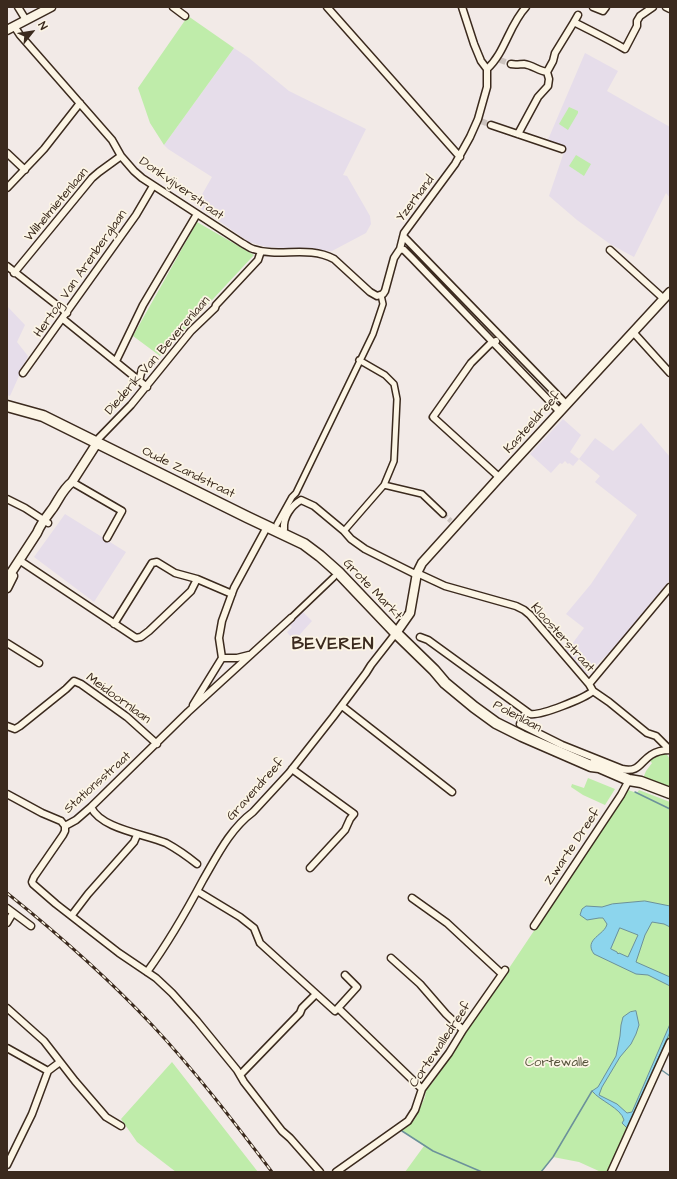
<!DOCTYPE html>
<html>
<head>
<meta charset="utf-8">
<style>
	body { margin:0 }
	#map { position:relative; width:677px; height:1179px; overflow:hidden; background:#f2eae7; font-family:"Architects Daughter",sans-serif }
	canvas { display:block }
	.frame { position:absolute; inset:0; border:8px solid #3b2a1e; pointer-events:none }
	.north { position:absolute; left:12px; top:12px; width:40px; height:40px; -webkit-text-stroke:3px #fcf5e5; paint-order:stroke; rotate:60deg; font-size:11px; font-weight:700; line-height:16px; text-align:center; color:#3b2a1e }
	.north::after { content:''; display:block; margin:auto; width:14px; height:18px; background:#3b2a1e; clip-path:polygon(50% 0,100% 100%,50% 72%,0 100%) }
</style>
</head>
<body>
<div id="map">
<canvas width="677" height="1179"></canvas>
<div class="frame"></div>
<div class="north">N</div>
</div>
<script>
const c = document.querySelector('canvas').getContext('2d');
c.lineJoin = 'round';
function paint(path, color) {
  c.fillStyle = color;
  c.fill(path, 'evenodd');
}
function strokePath(path, color, width, dash) {
  c.strokeStyle = color;
  c.lineWidth = width;
  c.lineCap = dash ? 'butt' : 'round';
  c.setLineDash(dash || []);
  c.stroke(path);
}
function drawText(font, color, halo, rows, align = 'center') {
  c.font = font + ' "Architects Daughter",sans-serif';
  c.lineWidth = 3.5;
  c.setLineDash([]);
  c.textBaseline = 'middle';
  c.strokeStyle = halo;
  c.fillStyle = color;
  for (const [text, x, y, turn = 0] of rows) {
    c.save();
    c.translate(x, y);
    c.rotate((+turn || 0) * Math.PI / 180);
    c.textAlign = isNaN(turn) ? turn : align;
    if (halo) c.strokeText(text, 0, 0);
    c.fillText(text, 0, 0);
    c.restore();
  }
}
const built = new Path2D(`
	M234,48L249,58L289,91L366,129L343,175L347,176L370,216L371,224L366,233L332,251L266,247L249,242L196,205L212,177L168,149L164,145Z
	M585,53L618,71L607,91L670,127V198L666,193L634,257L610,244L577,220L549,196L565,149L547,142Z
	M7,306L25,325L17,342L28,356L10,396L7,395Z
	M563,419L581,435L570,452L579,459L573,466L569,463L568,464L565,461L562,464L560,463L551,473L530,454Z
	M641,423L670,457V580L611,651L585,676L562,652L572,644L584,628L566,614L591,584L637,515L595,482L600,476L579,459L595,438L613,451Z
	M65,514L126,552L94,602L34,557Z
	M302,611L312,621L294,641L287,632L292,627L289,624Z`);
const green = new Path2D(`
	M188,16L234,48L164,145L150,123L138,88Z
	M569,107L578,111V113L568,130L559,124Z
	M576,155L591,164L584,176L569,166Z
	M197,222L254,255L160,356L133,336Z
	M665,752L670,759V792L642,781L646,771L652,763L650,761L654,757Z
	M588,778L615,789L605,805L583,795L571,787L572,784L584,788Z
	M628,790L637,793L639,790L670,802V1038L610,1172H601L579,1162L553,1157L541,1172H405L424,1146L402,1131L415,1119L425,1097L426,1090L433,1082Z
	M172,1062L258,1172H176L137,1142L121,1119Z`);
const water = new Path2D(`
	M645,901L670,906V927L664,924L652,922L645,935L636,962L670,977V986L648,975L636,974L594,954C583,939 605,935 607,924L603,918H599L587,920L580,915L582,909L586,906L602,907L612,904ZM620,928L638,935L628,957L619,953L618,954L617,952L611,949Z
	M636,1011L639,1025L636,1034L631,1044L620,1057L602,1087L599,1095L617,1104L627,1113L632,1112L670,1024V1032L627,1128L622,1123L624,1120C621,1108 600,1101 592,1091L598,1087L616,1056L620,1036L621,1025L623,1017L630,1012Z`);
const stream = new Path2D(`
	M635,792L670,809
	M660,1069L670,1076
	M402,1131L433,1151L482,1172
	M541,1172L553,1157L592,1091`);
const pedestrianTunnel = new Path2D(`
	M443,514L451,521`);
const minorTunnel = new Path2D(`
	M500,60L511,64
	M481,121L491,125`);
const pedestrian = new Path2D(`
	M384,485L422,494L443,514
	M277,524L292,497L296,493L373,334L383,304L381,295
	M344,531L384,485L394,461L397,399L394,384L385,375L359,360
	M291,618L334,577`);
const minor = new Path2D(`
	M18,7L26,20
	M173,7L185,16
	M327,7L460,157
	M593,7L603,11L606,7
	M666,7L670,9
	M578,15L574,22C591,31 608,39 625,49L637,26V21L640,16L653,7
	M14,26L20,35L112,140L121,156L134,171L142,178L242,243C246,245 249,248 253,249C280,258 307,245 334,259L370,292L377,296L383,294L385,291L394,258L400,249L404,233L455,164L470,137L478,119L487,87V69L481,61L474,44L462,7
	M511,64C516,65 520,64 524,64C532,65 539,71 547,72
	M487,69C505,53 509,25 526,7
	M491,125L562,149
	M518,134L538,97L548,86L549,79L547,72L553,61L555,53L574,22
	M7,153L25,170
	M7,188L44,149L80,103
	M404,237L566,404
	M400,249L404,250L412,258L560,412
	M610,250L664,299
	M7,266L67,313
	M14,273L92,178L99,172L121,156
	M63,319L147,387
	M633,332L670,373
	M496,341L490,344L471,363L433,417L499,477
	M116,361L143,305L197,214
	M23,373L136,215L153,186
	M139,381L142,369
	M99,438L131,405L191,331L215,308L216,305L258,260L261,251
	M72,482L122,511L107,538
	M7,499L25,508L48,523
	M284,529C283,517 291,506 301,500L314,506L344,531L351,539L365,549L417,575
	M22,562L136,638L141,637L149,631L191,591L197,579
	M417,573L445,586L516,606L524,610L530,615L589,684L593,691L609,702L647,733L656,736L670,750
	M114,624L152,563L157,562L175,573L197,579L232,594
	M420,637L428,640L530,714C541,716 585,698 593,691
	M7,643L39,663
	M222,658L219,638L222,621L234,588L267,527
	M589,684L670,587
	M193,705L222,658H237L249,655
	M342,706L452,792
	M526,712L520,724L562,745L622,769C639,773 640,762 651,755C657,751 664,750 670,750
	M7,726L15,729L20,726L66,689L74,681L81,684L127,717L157,744
	M292,769L354,814L350,819L345,830L310,868
	M7,794L42,813L61,821L65,826
	M91,807C101,829 145,834 166,843C177,849 187,856 197,864
	M65,826V831L63,835L34,877L32,882L33,884L56,904L119,953L156,978L172,993L197,1021L237,1070L244,1082L282,1131L290,1138L320,1172
	M65,826L76,820L91,807L188,712L291,618
	M197,891L240,917L254,928L260,943L335,1011L338,1008L422,1089
	M412,898L447,923L502,974
	M7,908L31,926
	M72,915L88,894L134,842L137,835
	M7,923L13,913
	M534,926L621,795L629,780
	M391,958L420,984L446,1014L463,1030
	M147,972C168,943 186,912 203,880C217,856 230,829 253,812L289,773L333,717L366,673L371,665L396,633
	M7,1008L44,1041L75,1081L106,1117L121,1126
	M338,1008L357,987L345,975
	M7,1048L48,1071L32,1114L7,1165
	M48,1071L60,1062
	M240,1075L300,1013L302,1008L315,995
	M336,1172L408,1121L415,1110L422,1089L449,1053L463,1030L505,970
	M611,1172L670,1042`);
const tertiary = new Path2D(`
	M7,30L51,7
	M7,579L37,533C41,523 47,516 53,508C59,499 63,489 72,482L97,443
	M7,588L13,576
	M396,633L410,613L417,573L422,563L496,481L670,292`);
const primary = new Path2D(`
	M7,406L43,416L247,517L304,544L320,556L338,572L396,633L434,670L445,683L474,707L496,723L522,736L591,766L599,767
	M595,763L599,767L629,780L641,782L670,793`);
const rail = new Path2D(`
	M7,893C58,934 108,978 153,1026C196,1072 234,1122 272,1172`);
const streetNames = [
	["Donkvijverstraat",181,189,35],
	["Yzerhand",416,199,-53],
	["Wilhelmietenlaan",57,205,-50],
	["Hertog Van Arenberglaan",81,274,-55],
	["Diederik Van Beverenlaan",158,356,-49],
	["Kasteeldreef",533,423,-48],
	["Oude Zandstraat",188,473,26],
	["Grote Markt",372,590,46],
	["Kloosterstraat",562,638,48],
	["Meidoornlaan",118,699,36],
	["Polenlaan",517,717,28],
	["Stationsstraat",98,783,-42],
	["Gravendreef",256,790,-48],
	["Zwarte Dreef",573,847,-56],
	["Cortewalledreef",441,1045,-56]
];
const parkNames = [
	["Cortewalle",557,1063]
];
const districtNames = [
	["BEVEREN",333,645]
];
paint(built, '#e6ddea');
paint(green, '#bfecaa');
paint(water, '#8cd5ed');
strokePath(water, '#6c919a', 1);
strokePath(stream, '#6c919a', 1.5);
strokePath(pedestrianTunnel, '#cdc4bf', 5, [5, 2.5]);
strokePath(minorTunnel, '#cdc4bf', 6, [6, 3]);
strokePath(pedestrian, '#3b2a1e', 8);
strokePath(minor, '#3b2a1e', 9);
strokePath(tertiary, '#3b2a1e', 11);
strokePath(primary, '#3b2a1e', 13);
strokePath(pedestrian, '#fcf5e5', 5);
strokePath(minor, '#fcf5e5', 6);
strokePath(tertiary, '#fcf5e5', 8);
strokePath(primary, '#fcf5e5', 10);
strokePath(rail, '#3b2a1e', 3);
strokePath(rail, '#fcf5e5', 1.5, [4.5]);
drawText('13px', '#3b2a1e', '#fcf5e5', streetNames);
drawText('13px', '#55513a', '#fcf5e5', parkNames);
c.letterSpacing = '1px';
drawText('bold 17px', '#3b2a1e', '#fcf5e5', districtNames);
c.letterSpacing = '0px';
</script>
</body>
</html>
